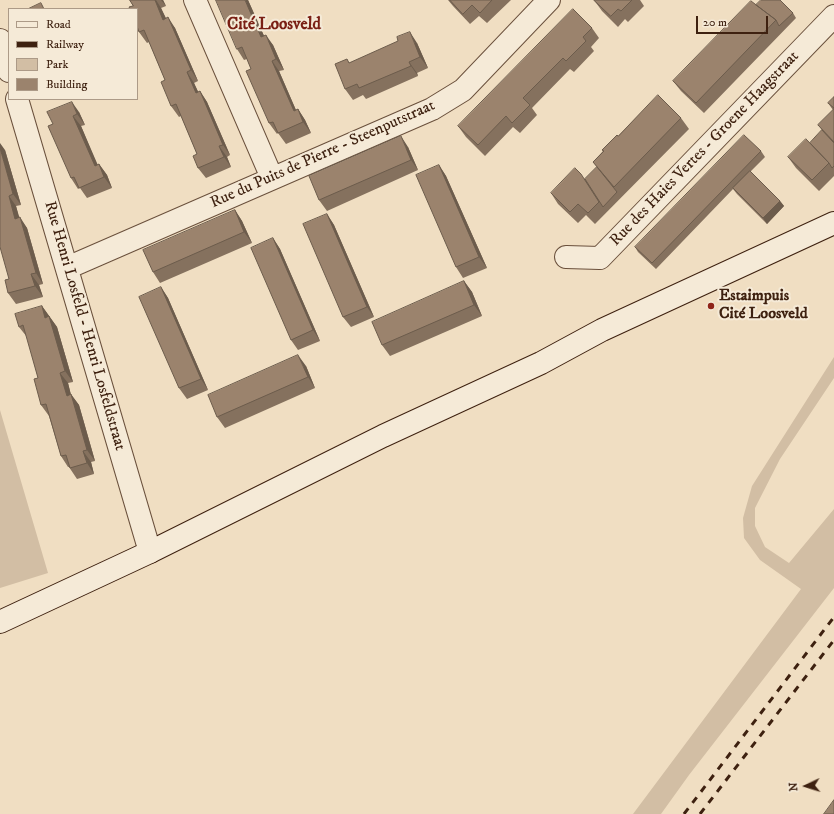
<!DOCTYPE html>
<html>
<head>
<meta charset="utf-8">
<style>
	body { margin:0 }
	#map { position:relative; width:834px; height:814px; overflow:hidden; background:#f0dec2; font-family:"IM FELL DW Pica",serif }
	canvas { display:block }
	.legend { position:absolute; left:8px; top:8px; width:130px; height:92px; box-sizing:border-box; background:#f5ead7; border:1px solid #ac9a87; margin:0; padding:5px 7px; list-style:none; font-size:12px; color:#3e2110 }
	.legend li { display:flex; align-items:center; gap:8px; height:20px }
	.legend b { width:20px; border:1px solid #ac9a87 }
	.north { position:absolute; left:786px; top:766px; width:40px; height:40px; -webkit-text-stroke:3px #f5ead7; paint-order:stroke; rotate:266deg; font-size:11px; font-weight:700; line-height:16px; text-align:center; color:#3e2110 }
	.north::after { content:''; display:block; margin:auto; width:14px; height:18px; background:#3e2110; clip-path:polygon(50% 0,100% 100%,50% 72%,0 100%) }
	.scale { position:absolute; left:696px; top:16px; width:72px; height:18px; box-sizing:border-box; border:2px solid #3e2110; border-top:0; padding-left:5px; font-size:12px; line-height:14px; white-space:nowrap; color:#3e2110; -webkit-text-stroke:3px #f5ead7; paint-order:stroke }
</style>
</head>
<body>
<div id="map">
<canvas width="834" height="814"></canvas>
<ul class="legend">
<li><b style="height:5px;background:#f5ead7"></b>Road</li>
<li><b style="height:5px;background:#3e2110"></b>Railway</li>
<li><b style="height:11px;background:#d2bea4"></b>Park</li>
<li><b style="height:11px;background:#9b836d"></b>Building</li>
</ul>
<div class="north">N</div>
<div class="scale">20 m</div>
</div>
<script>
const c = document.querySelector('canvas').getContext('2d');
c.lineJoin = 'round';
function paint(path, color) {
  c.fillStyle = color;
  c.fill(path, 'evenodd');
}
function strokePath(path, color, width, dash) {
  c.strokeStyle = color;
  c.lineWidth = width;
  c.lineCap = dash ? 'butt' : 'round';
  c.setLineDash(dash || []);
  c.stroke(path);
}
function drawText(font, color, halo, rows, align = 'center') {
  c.font = font + ' "IM FELL DW Pica",serif';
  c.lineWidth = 4;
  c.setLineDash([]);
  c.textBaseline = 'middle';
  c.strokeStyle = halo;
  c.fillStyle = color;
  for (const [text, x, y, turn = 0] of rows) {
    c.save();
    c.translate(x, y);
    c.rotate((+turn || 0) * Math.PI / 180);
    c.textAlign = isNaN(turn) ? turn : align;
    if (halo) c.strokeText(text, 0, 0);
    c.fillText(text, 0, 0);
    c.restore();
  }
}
const green = new Path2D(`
	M834,357V378L780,459L755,508V526L765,547L789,563L834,509V588L689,775L661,814H633L801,589L760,560L744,538L743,518L752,486Z
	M0,410L48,573L0,588Z`);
const street = new Path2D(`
	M195,0L272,178
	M0,40L9,71
	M17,99L150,552
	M566,257L600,258L834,16
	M67,268L432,109L463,90L549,0`);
const secondary = new Path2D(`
	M0,622L150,552L383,436L541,363L602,330L834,223`);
const rail = new Path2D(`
	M684,814L834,617
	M700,814L834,640`);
const wall = new Path2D(`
	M130,0H163L166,6L161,8L166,18L175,28L198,81L194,83L198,92L200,91L207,102L230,155L227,157L231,167L206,178L198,168L197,154L181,116L179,117L171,106L165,80L149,42L147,43L139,32L133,6Z
	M248,0L264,36L273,45L284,70L279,71L296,110L298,109L305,120L311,133L286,144L278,133L277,134L269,123L251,69L247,59L244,60L237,49Z
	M448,0H511L487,23L479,16L470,24L453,6Z
	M594,0H640L644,6L628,22L625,19L618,27L602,11Z
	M756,5L793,13L796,18L704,113L681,91L673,81Z
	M592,28L599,38L591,47L594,51L574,72L570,69L532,108L537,115L520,133L513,127L485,156L466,137L458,126Z
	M417,43L428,68L417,73L418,76L366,99L363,95L353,100L345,89L347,59L349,63Z
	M834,97V176L819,191L796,168L788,157L810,143L822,130L818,125L833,110L828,103Z
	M79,112L85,125L81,126L97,165L99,164L107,175L112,188L87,198L80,188L78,189L71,178L53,124Z
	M681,118L689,129L595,224L586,215L578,223L558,204L551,193L585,179L597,167L593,162L603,151L602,150L618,136Z
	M408,147L418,170L327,211L319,200Z
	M5,150L21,205L16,206L19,218L27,228L43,284L39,285L43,297L16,304L8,293L9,279Z
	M761,151L765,157L750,172L780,201L784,206L767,224L737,194L733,189L656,269L638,252L635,247Z
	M439,165L446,176L487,268L463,278L456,267Z
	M235,210L242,221L252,243L160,283L153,272Z
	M327,214L334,225L374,317L351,327L343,317Z
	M273,238L280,249L320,341L298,350L291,340Z
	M464,281L472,292L482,316L390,356L382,345Z
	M161,287L168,298L208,390L187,399L179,388Z
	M42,306L57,327L73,382L68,383L71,395L79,405L95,461L91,462L94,474L77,479L69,467H68L61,456L49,416L41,405L38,378L27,337L19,327Z
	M306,366L315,388L225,428L217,417Z`);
const shadedWall = new Path2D(`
	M155,0H156L161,8L171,30L163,20Z
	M161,0H163L166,6Z
	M245,0H248L269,47L261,37Z
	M168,17L175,28L198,81L191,70Z
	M410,32L417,43L428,68L420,57Z
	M266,35L273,45L284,70L276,59Z
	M272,61L279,71L301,122L294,111Z
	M409,62L417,73L418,76L411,66Z
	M187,72L194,83L204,104L196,93Z
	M200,91L207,102L230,155L223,145Z
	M72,102L79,112L85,125L77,114Z
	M298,109L305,120L311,133L303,122Z
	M73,116L81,126L103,177L95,166Z
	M401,136L408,147L418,170L411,160Z
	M0,143L5,150L21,205L13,194L0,149Z
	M219,146L227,157L231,167L224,157Z
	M99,164L107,175L112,188L104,177Z
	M439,165L446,176L487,268L479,257Z
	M9,196L16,206L23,230L15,219Z
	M780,201L784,206L767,224L763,218Z
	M235,210L242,221L252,243L244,232Z
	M327,214L334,225L374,317L367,307Z
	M20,217L27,228L43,284L36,273Z
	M273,238L280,249L320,341L313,330Z
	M31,274L39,285L43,297L35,286Z
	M464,281L472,292L482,316L474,305Z
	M161,287L168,298L208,390L201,379Z
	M42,306L57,327L73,382L65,371L45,318Z
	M298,355L306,366L315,388L308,377Z
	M60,373L68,383L74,407L67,396Z
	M71,394L79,405L95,461L87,450Z
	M83,451L91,462L94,474L87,463Z`);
const building = new Path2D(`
	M130,0H155L163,20L168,17L191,70L187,72L196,93L200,91L223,145L219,146L224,157L198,168L193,156L197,154L176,104L171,106L161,82L165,80L144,30L139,32L137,26V9H130L129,7L133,6Z
	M216,0H245L261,37L266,35L276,59L272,61L294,111L298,109L303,122L278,133L273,122L269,123L246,71L251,69L242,47L237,49Z
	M450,0H492L480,13L472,5L463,14Z
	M594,0H632L621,11L618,9L611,16Z
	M761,0H780L793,13L779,26L776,20L756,5Z
	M751,1L776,20L696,103L673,81Z
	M41,3L44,9H28Z
	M573,9L592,28L583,37L586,41L566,61L563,58L523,98L530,105L512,123L506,116L478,145L458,126Z
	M410,32L420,57L409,62L411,66L359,88L357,84L345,89L335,64L347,59L349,63L398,41L397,37Z
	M658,95L681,118L614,187L593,162L604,151L602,150L617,135L618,136Z
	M834,97V108L828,103Z
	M72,102L77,114L73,116L95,166L99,164L104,177L79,188L74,177L71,178L48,126L53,124L47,112Z
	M834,109V142L818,125Z
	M822,130L834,143V166L832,168L829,163L810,143Z
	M744,135L761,151L652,263L635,247Z
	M401,136L411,160L319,200L309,176Z
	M806,139L829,163L812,180L788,157Z
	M0,148L13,194L9,196L15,219L20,217L36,273L31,274L35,286L8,293L5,280L9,279L0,247Z
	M439,165L479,257L456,267L416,175Z
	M597,167L617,192L603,207L585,179Z
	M575,168L581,174L599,202L588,213L578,204L570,212L551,193Z
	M750,171L780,201L763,218L733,188Z
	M235,210L244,232L153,272L143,250Z
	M327,214L367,307L343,317L303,224Z
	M273,238L313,330L291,340L251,248Z
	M464,281L474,305L382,345L372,322Z
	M161,287L201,379L179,388L139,297Z
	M42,306L45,318L49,316L65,371L60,373L67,396L71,394L87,450L83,451L87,463L70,468L66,455L61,456L46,404L41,405L34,379L38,378L23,325L19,327L15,314Z
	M298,355L308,377L217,417L208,395Z
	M834,800V814H824Z`);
const markers = [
	[711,306,4,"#8f2418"]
];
const streetNames = [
	["Rue des Haies Vertes - Groene Haagstraat",705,149,-46],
	["Rue du Puits de Pierre - Steenputstraat",323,155,-24],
	["Rue Henri Losfeld - Henri Losfeldstraat",84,326,74]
];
const poiNames = [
	["Estaimpuis",719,297],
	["Cité Loosveld",719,315]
];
const neighbourhoodNames = [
	["Cité Loosveld",274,25]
];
paint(green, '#d2bea4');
strokePath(street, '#6a503c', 24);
strokePath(secondary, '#3e2110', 24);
strokePath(street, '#f5ead7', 22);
strokePath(secondary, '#f5ead7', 22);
strokePath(rail, '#3e2110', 3, [7, 7]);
paint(wall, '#85715e');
paint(shadedWall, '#6c5c4c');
paint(building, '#9b836d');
strokePath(building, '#6c5c4c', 1);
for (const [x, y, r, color] of markers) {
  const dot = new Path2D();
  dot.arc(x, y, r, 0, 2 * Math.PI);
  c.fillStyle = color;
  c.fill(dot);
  strokePath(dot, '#f5ead7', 1.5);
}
drawText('16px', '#3e2110', '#f5ead7', streetNames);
drawText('bold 16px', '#3e2110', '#f5ead7', poiNames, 'left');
drawText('bold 17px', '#7a1f14', '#f5ead7', neighbourhoodNames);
</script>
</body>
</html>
